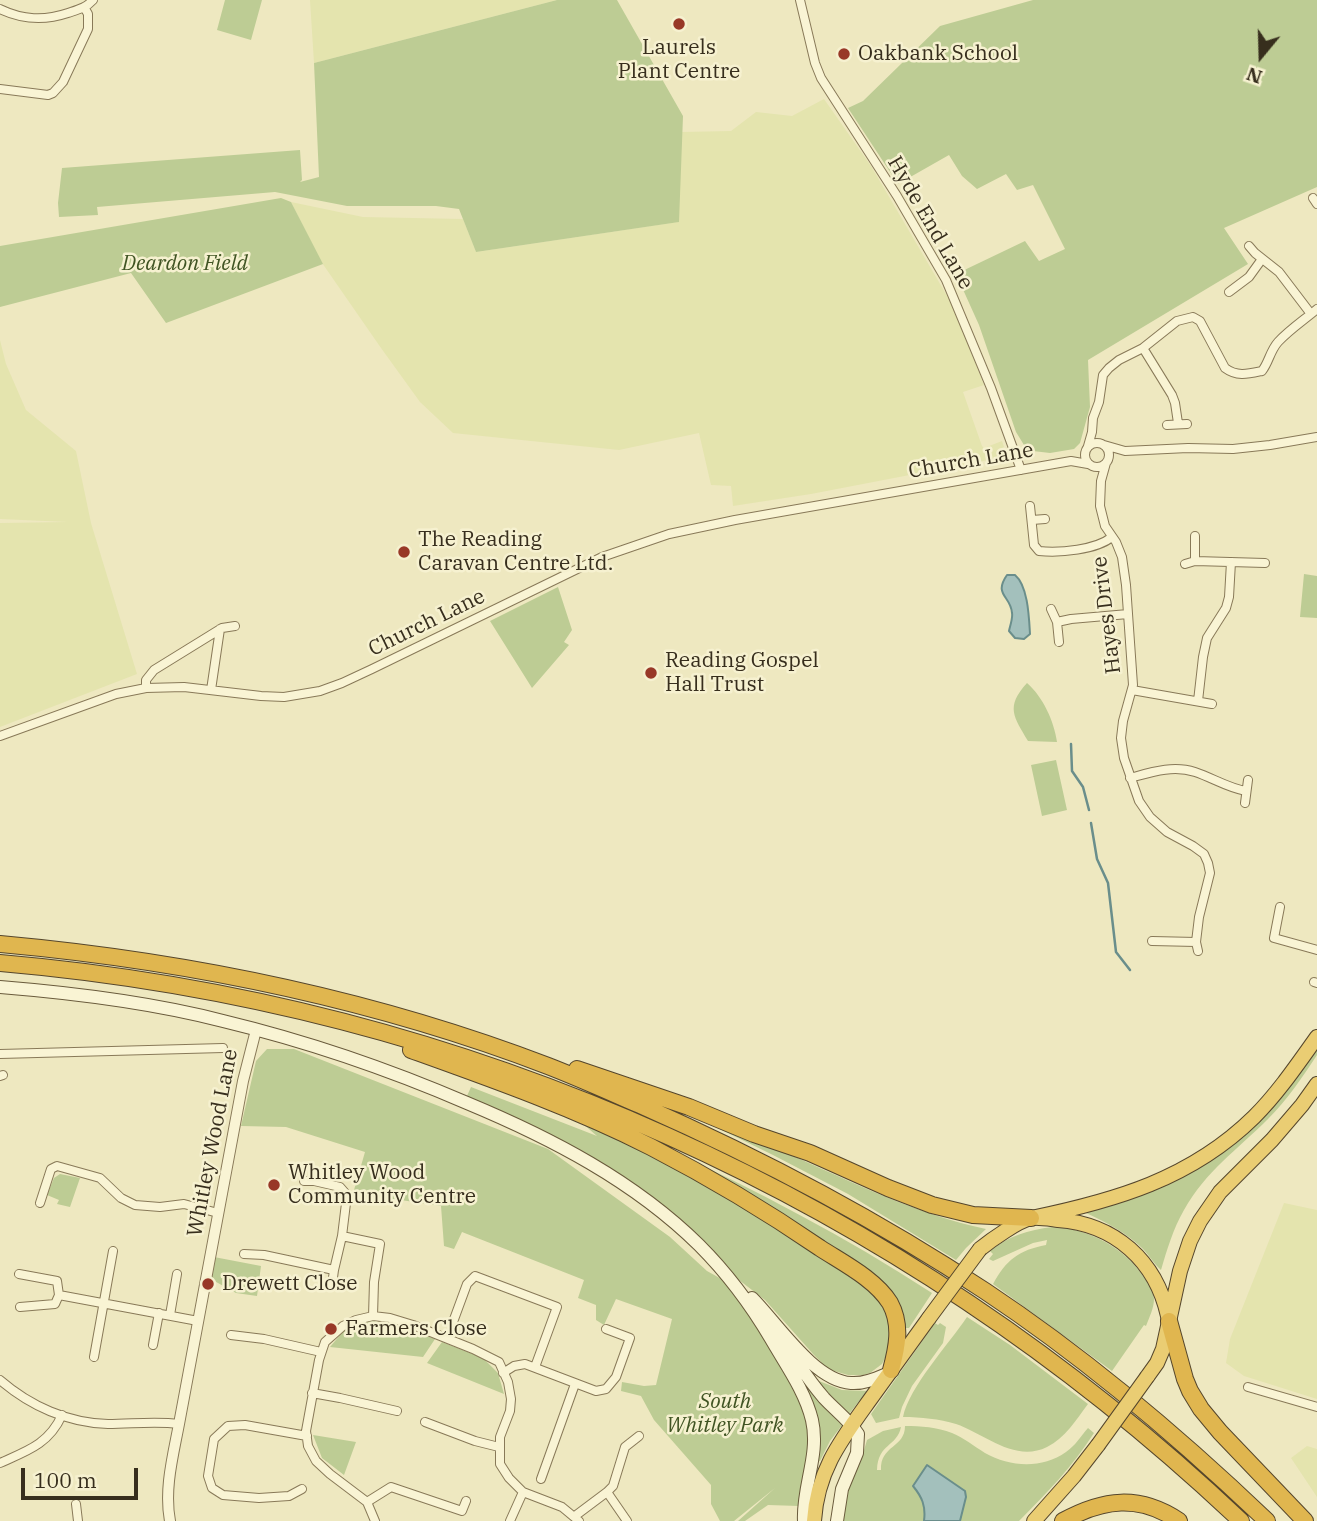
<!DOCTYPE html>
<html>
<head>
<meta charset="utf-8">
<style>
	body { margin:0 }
	#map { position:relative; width:1317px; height:1521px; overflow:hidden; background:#eee8c0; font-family:"IBM Plex Serif",serif }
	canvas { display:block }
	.north { position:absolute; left:1226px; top:21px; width:70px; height:70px; -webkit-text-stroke:5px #f6f1d0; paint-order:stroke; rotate:199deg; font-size:19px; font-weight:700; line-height:28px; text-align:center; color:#372e1d }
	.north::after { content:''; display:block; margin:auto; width:24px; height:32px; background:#372e1d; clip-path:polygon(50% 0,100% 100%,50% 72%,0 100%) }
	.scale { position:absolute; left:21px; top:1468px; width:117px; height:32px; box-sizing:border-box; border:4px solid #372e1d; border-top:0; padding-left:9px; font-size:21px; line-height:24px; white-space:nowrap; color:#372e1d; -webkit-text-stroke:5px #f6f1d0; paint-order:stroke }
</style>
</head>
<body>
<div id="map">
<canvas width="1317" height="1521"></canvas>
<div class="north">N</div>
<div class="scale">100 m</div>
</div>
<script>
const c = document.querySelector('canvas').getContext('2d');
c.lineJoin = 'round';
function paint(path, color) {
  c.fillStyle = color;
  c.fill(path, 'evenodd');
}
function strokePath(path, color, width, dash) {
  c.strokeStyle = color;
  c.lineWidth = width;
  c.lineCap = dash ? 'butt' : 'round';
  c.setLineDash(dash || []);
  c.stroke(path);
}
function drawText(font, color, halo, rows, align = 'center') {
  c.font = font + ' "IBM Plex Serif",serif';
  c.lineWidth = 5;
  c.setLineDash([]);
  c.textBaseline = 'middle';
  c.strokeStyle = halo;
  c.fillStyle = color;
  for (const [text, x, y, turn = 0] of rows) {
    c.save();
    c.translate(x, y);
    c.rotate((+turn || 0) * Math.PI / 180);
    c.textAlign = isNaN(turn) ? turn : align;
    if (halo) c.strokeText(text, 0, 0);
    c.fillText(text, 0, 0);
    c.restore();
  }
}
const farmland = new Path2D(`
	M310,0H557L314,63Z
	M824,99L871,166L953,306L984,385L963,392L982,446L984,448L1002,441L1004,447L998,458L811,494L733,506L731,486L711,485L699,433L619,450L453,433L420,402L381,348L320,260L291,202L363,217L463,219L476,252L678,222L681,132L731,131L756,112L792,116Z
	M0,340L6,364L26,410L76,451L91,523L137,674L0,727V523L68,522L0,519Z
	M1284,1203L1317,1210V1399L1244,1376L1226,1363L1230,1339Z
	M1307,1446L1317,1449V1497L1291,1458Z`);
const green = new Path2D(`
	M225,0H262L251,40L217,30Z
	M557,0H617L683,116L679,222L476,252L459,209L436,206H347L275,192L97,207L98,215L59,217L58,203L62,168L300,150L302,180L300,182L319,177L314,63Z
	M1033,0H1317V187L1224,228L1248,264L1088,360L1090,407L1080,443L1074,449L1050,453L1033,451L1024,445L1016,432L979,325L956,274L1025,241L1039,261L1065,249L1033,185L1017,190L1006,174L977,189L962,176L949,155L898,184L848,108L863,101L940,26Z
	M281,198L291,202L323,264L166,323L131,273L0,307V246Z
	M1304,574L1317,576V618L1300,617Z
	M558,587L572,630L564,642L569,645L532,688L490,621Z
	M1027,683C1043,697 1054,721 1057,742L1028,741C1014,717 1005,707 1027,683Z
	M1056,760L1067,810L1042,816L1031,765Z
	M267,1049H294L548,1149L670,1237L707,1271L725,1281L745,1305L794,1384L811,1428L799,1506L768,1505L745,1521H738L775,1488L734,1521H720L711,1504V1485L654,1420L641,1396L621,1391L622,1382L644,1386L656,1385L672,1319L616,1299L604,1325L596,1320V1305L578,1298L584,1280L462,1232L454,1249L444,1246L441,1206L394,1199L357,1196L354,1190L365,1152L286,1127L241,1126L256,1061Z
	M1317,1049V1055C1302,1078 1287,1100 1268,1119C1237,1150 1206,1171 1184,1210C1173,1229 1167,1250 1161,1270C1154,1264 1149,1255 1143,1249C1127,1233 1106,1222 1086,1213L1126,1201L1153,1191L1287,1089Z
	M471,1087L597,1136L582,1123L653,1155L733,1199L827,1257L880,1298L892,1326L887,1354L882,1364L870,1373L863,1375H848L831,1370L824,1365L814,1355L765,1300L739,1280L703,1242L660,1203L618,1174L561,1141L467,1096Z
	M689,1114C722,1127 757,1139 789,1154C854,1183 916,1214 986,1229L966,1248L956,1260L848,1194L773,1155Z
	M663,1147C756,1190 846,1237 932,1293L909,1328H906L899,1307Z
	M60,1174L80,1178L70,1207L57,1204L59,1200L47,1195L54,1178Z
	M1052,1227C1088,1228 1126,1248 1145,1279C1149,1285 1154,1293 1154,1299C1154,1308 1149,1318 1146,1326L1144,1325L1112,1371L993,1284C1006,1260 1019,1250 1046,1245L1047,1240L1033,1243L993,1261L989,1259L993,1254L990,1251C1009,1236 1028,1230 1052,1227Z
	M214,1257L261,1266L257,1296L236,1293L209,1278Z
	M967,1317L1010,1345L1088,1404C1076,1420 1065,1438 1047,1447C1015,1463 985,1434 956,1424C939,1419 921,1417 903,1417C909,1387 949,1344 967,1317Z
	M373,1321L397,1325L435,1339L423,1357L330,1347L346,1328Z
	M935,1323L938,1325L940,1323L946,1327L943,1343L912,1386L902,1407L899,1418L876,1423L871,1414Z
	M442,1342L483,1358L498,1373L504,1394L427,1363Z
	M791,1359L843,1424L830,1441L820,1461H819V1439Z
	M819,1381L842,1390L867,1391L849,1414L835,1402L818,1382Z
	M905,1426C921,1426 937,1427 952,1433C964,1438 974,1446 985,1453C1010,1467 1042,1469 1066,1452C1075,1446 1081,1436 1088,1428L1094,1433C1073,1466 1047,1493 1019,1521H960L966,1497L965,1491L927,1465L919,1494L925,1510L924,1521H843L848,1489L862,1457L867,1440L883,1431L901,1427C897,1447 878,1443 877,1470H881C880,1445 905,1448 905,1426Z
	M313,1435L356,1442L344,1475L322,1458Z`);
const water = new Path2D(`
	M1007,575H1015C1028,586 1029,617 1030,634L1024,639L1015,638L1009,631C1010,626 1013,618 1012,613C1011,596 993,595 1007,575Z
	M927,1465L965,1491L966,1497L960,1521H924C926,1506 922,1497 913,1486Z`);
const stream = new Path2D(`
	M1071,744L1072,771L1083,787L1089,810
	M1091,823L1097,859L1108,883L1116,952L1130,970`);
const minor = new Path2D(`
	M800,0L815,63L821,78L897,196L946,280L991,388L1021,470
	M0,9C23,20 44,21 68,13C77,10 86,8 93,0
	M0,89L48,95L53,93L63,82L88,29V14L84,7
	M1313,198L1317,204
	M1249,246L1255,253L1279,272L1311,314
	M1229,292L1249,277L1262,259
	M1143,348L1172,395L1175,403L1178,423
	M1167,425L1187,424
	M1085 455a12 12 0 1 1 24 0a12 12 0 1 1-24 0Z
	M1104,445L1125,451L1188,448L1233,449L1270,445L1317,437
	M1088,446L1092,432L1093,418L1099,402L1103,375L1109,368L1119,360L1143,348L1177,321L1193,317L1200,321L1225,368C1237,377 1248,374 1262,371C1269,362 1270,351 1278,342C1289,330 1304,320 1317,309
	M1106,463L1101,481L1100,506L1105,526L1116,542L1122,557L1126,585L1133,685L1123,721L1121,738L1124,758L1139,801L1150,817L1167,832L1193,846L1204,854L1208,863L1210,873L1199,917L1196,942L1198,951
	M1030,506L1034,545L1039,551C1060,553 1096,550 1112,537
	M1032,520L1045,519
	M1195,561L1265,563
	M1185,564L1195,561V536
	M1051,609L1057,622L1059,642
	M1057,622L1071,619L1128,614
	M146,688V680L154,670L222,628L235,626
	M211,690L220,629
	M1132,690L1212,704
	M1198,701L1203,657L1207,638L1226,608L1229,597L1231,562
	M0,736L116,694L146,688L184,687L261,696L284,697L320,691L342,683L372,669L602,557L669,534L735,520L1071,461L1088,464
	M1130,778C1152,772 1173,765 1195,772C1213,778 1228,788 1246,791
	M1245,803L1248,780
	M1280,907L1274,938L1317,950
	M1152,941L1196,942
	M1314,982L1317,983
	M0,1054L223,1048
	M0,1076L3,1075
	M304,1181H314L340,1187L347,1195L342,1236
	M40,1203L51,1169L57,1166L100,1178L121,1198L135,1205L160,1207L184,1204L218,1213
	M244,1254L264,1255L334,1270
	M19,1274L57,1281L59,1295L198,1321
	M332,1285L334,1270L342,1236L380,1244L374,1282L373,1316
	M20,1307L55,1304L59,1295
	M170,1315L177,1274
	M453,1322L467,1284L475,1276L557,1307L535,1367
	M231,1335L264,1339L321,1352
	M153,1345L159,1313
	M94,1357L113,1251
	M503,1373L514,1366L525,1364L596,1391L606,1389L616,1377L630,1338L606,1329
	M0,1380C30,1406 68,1423 108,1424C132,1424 155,1421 179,1424
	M1248,1387L1317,1407
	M312,1393L340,1398L397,1411
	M425,1422L475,1441L499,1447
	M0,1463C27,1451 49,1444 62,1415
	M541,1479L575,1384
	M302,1489L289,1496L259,1498L223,1495L212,1488L208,1476L214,1439L228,1426L245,1425L307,1436
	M367,1502L391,1487L462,1511L466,1501
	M76,1504L78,1521
	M575,1516L607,1492
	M375,1521L367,1502L330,1474L316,1461L308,1446L306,1431L319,1360L325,1342L343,1326L356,1320L373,1316L390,1318L413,1325L473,1349L499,1362L508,1382L511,1399L510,1411L500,1437V1464L509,1478L523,1492L562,1507L579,1521
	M510,1521L523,1492
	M627,1521L607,1492L613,1486L625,1447L639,1436`);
const tertiary = new Path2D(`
	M170,1521C164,1489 173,1456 179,1424L243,1081L256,1030`);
const secondary = new Path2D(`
	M0,987C74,993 150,1002 223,1021C306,1041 388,1069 467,1103C551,1138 634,1181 699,1245C727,1273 751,1305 771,1339C786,1365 805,1391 812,1420C820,1455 802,1487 804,1521
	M752,1298C777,1323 814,1381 851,1383C864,1384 877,1378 889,1373
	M775,1324C789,1350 805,1376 824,1398C835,1410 849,1420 858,1434L857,1453L842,1489L837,1521`);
const trunk = new Path2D(`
	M1031,1218C1114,1201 1191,1179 1254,1117C1278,1093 1297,1065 1317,1037
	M980,1249C991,1240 1018,1221 1031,1218C1039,1217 1050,1219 1058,1220C1115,1224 1156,1261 1168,1316
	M1147,1377L1157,1363L1163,1349L1180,1271L1190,1241L1200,1221L1220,1192L1272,1140L1302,1105L1317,1084
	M814,1521C817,1471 841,1440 869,1401C889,1373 909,1346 929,1318
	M1034,1521L1074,1476L1098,1445`);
const motorway = new Path2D(`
	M0,944C187,961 373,999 548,1066C579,1078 610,1092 640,1105C760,1158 876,1219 985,1291C1086,1358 1179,1437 1267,1521
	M0,963C467,1003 901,1199 1241,1521
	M411,1050C492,1079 574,1108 651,1147C709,1177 766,1211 820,1248C843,1263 875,1279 890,1303C902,1325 897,1348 891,1370
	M577,1069L689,1107L754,1134L810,1153L888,1188L932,1205L973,1215L1031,1218
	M1169,1321L1185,1379L1190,1391L1201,1409L1220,1432L1305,1521
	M1063,1521C1103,1499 1139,1494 1179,1521`);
const trunkBridge = new Path2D(`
	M929,1318L980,1249
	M1098,1445L1147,1377`);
const markers = [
	[679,24,7,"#983827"],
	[844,54,7,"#983827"],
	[404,552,7,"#983827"],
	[651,673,7,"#983827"],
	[274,1185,7,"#983827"],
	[208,1284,7,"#983827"],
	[331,1329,7,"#983827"]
];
const poiNames = [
	["Laurels",679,48,"center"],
	["Plant Centre",679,72,"center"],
	["Oakbank School",858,54],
	["The Reading",418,540],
	["Caravan Centre Ltd.",418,564],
	["Reading Gospel",665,661],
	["Hall Trust",665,685],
	["Whitley Wood",288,1173],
	["Community Centre",288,1197],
	["Drewett Close",222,1284],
	["Farmers Close",345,1329]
];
const streetNames = [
	["Hyde End Lane",930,223,60],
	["Church Lane",971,461,-10],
	["Hayes Drive",1107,615,-97],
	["Church Lane",427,623,-26],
	["Whitley Wood Lane",213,1143,-79]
];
const parkNames = [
	["Deardon Field",185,264],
	["South",725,1402],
	["Whitley Park",725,1426]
];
paint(farmland, '#e4e4ae');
paint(green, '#bdcc94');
paint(water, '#a3c0bc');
strokePath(water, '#6a8e8b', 2);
strokePath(stream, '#6a8e8b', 2.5);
strokePath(minor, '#887958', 10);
strokePath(tertiary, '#887958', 12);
strokePath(secondary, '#695a3b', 14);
strokePath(trunk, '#55462c', 16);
strokePath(motorway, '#55462c', 18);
strokePath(minor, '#f9f4d4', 8);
strokePath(tertiary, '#f9f4d4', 10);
strokePath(secondary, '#f9f4d4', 12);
strokePath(trunk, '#eacd73', 14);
strokePath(motorway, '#e0b64f', 16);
strokePath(trunkBridge, '#55462c', 16, []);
strokePath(trunkBridge, '#eacd73', 14);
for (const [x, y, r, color] of markers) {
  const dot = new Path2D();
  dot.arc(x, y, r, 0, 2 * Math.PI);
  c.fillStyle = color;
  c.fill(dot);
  strokePath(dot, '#f6f1d0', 2.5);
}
drawText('21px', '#372e1d', '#f6f1d0', poiNames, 'left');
drawText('21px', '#372e1d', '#f6f1d0', streetNames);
drawText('italic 21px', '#405423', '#f6f1d0', parkNames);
</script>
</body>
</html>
